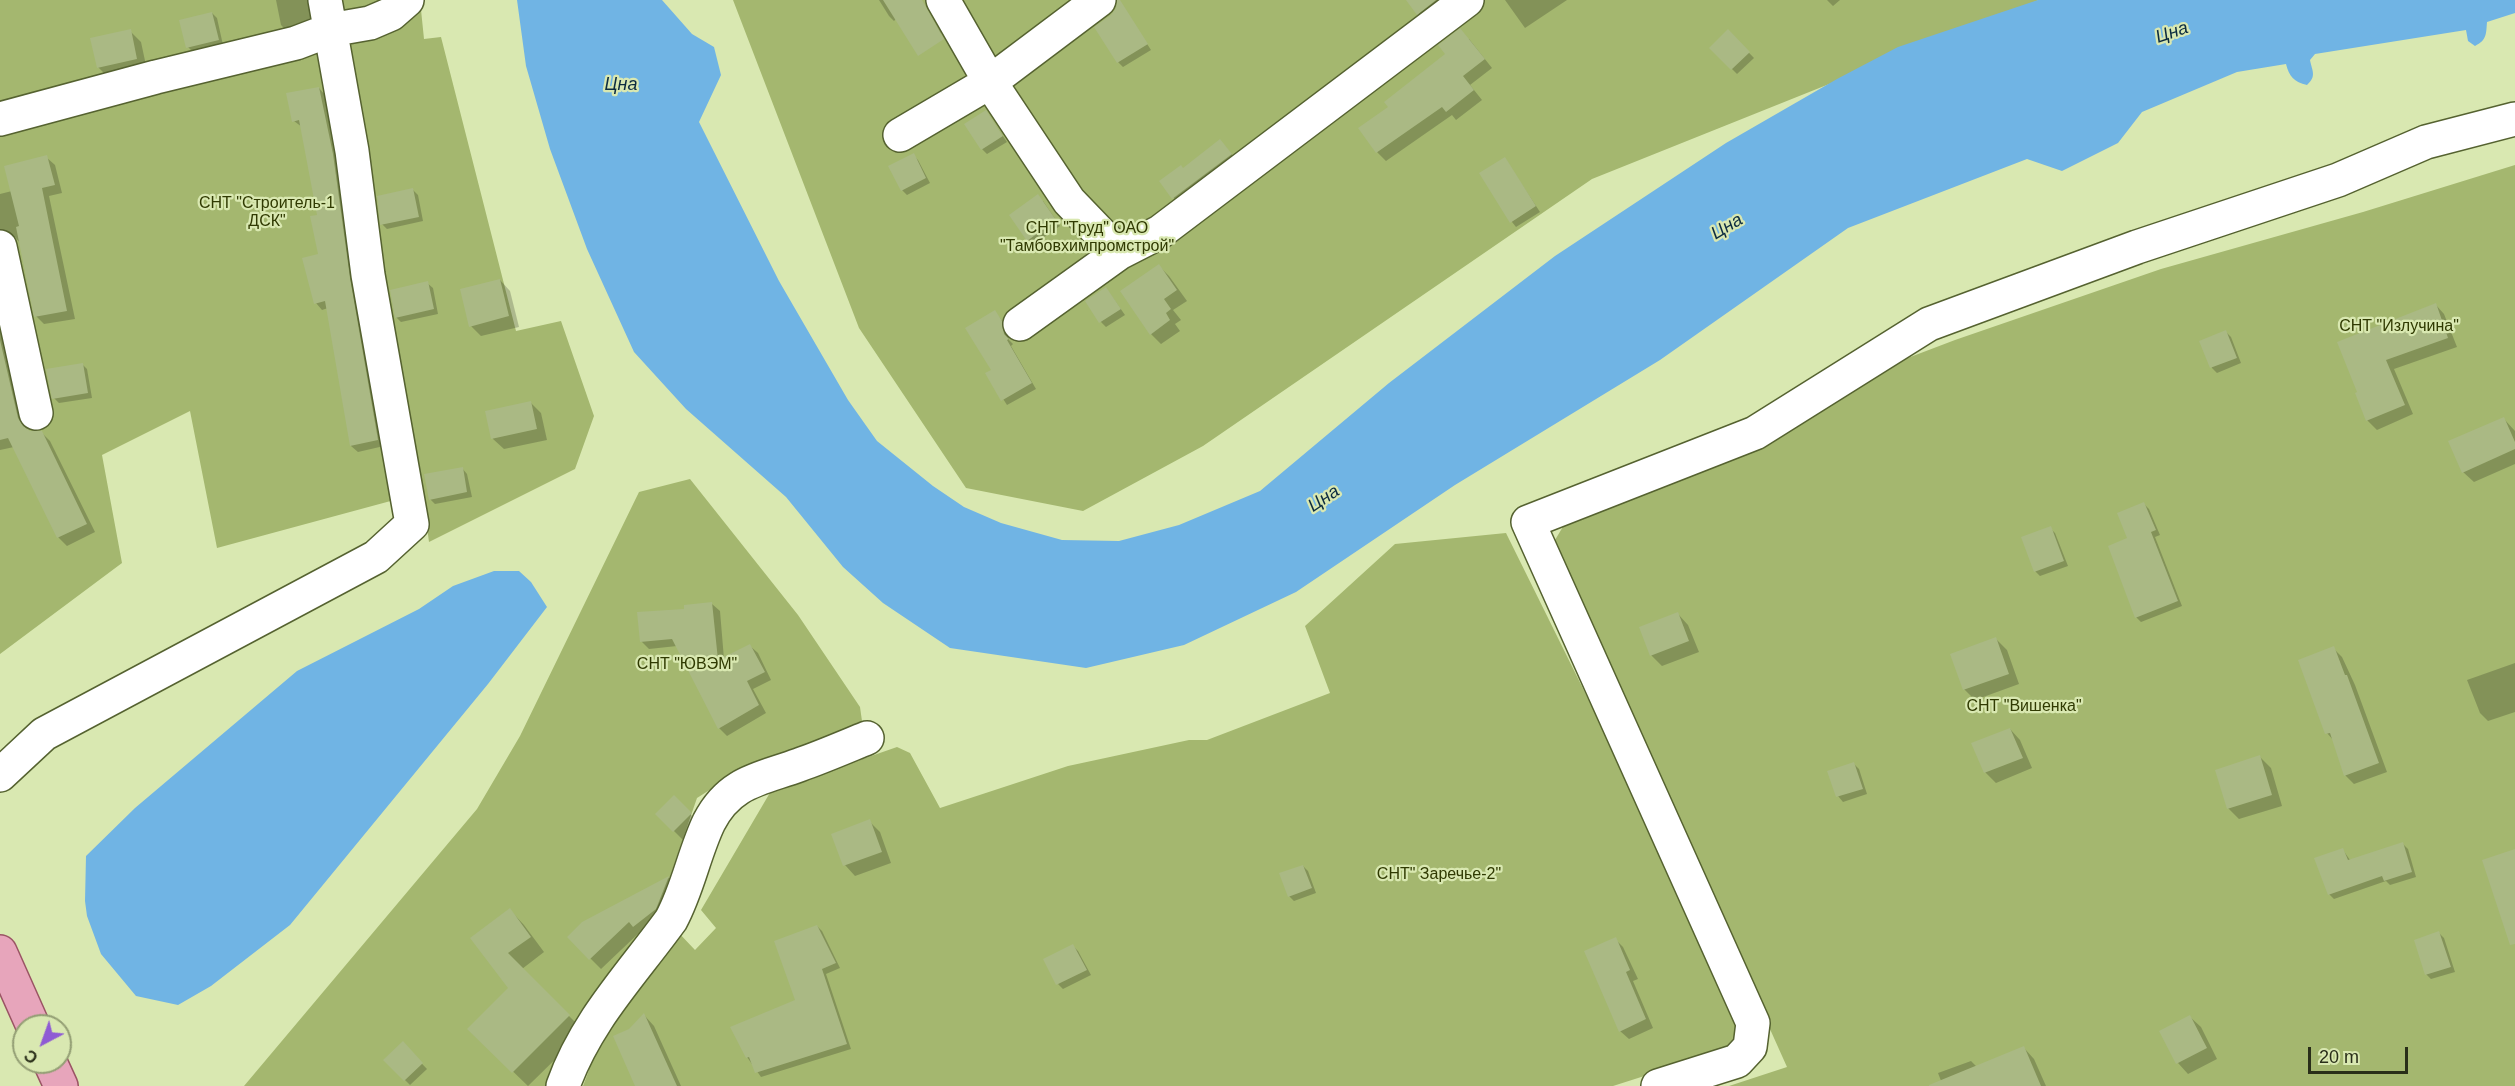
<!DOCTYPE html>
<html>
<head>
<meta charset="utf-8">
<style>
	body { margin:0 }
	#map { position:relative; width:2515px; height:1086px; overflow:hidden; background:#d9e8b1; font-family:Arial,sans-serif }
	canvas { display:block }
	.north { position:absolute; left:12px; top:1014px; width:60px; height:60px; box-sizing:border-box; background:#d9e8b1; border:2px solid #939e74; border-radius:50%; rotate:221deg; font-size:16px; font-weight:700; line-height:24px; text-align:center; color:#292e19 }
	.north::after { content:''; display:block; margin:auto; width:21px; height:27px; background:#8f5bd4; clip-path:polygon(50% 0,100% 100%,50% 72%,0 100%) }
	.scale { position:absolute; left:2308px; top:1047px; width:100px; height:27px; box-sizing:border-box; border:3px solid #292e19; border-top:0; padding-left:8px; font-size:18px; line-height:21px; white-space:nowrap; color:#292e19; -webkit-text-stroke:4px #d9e8b1; paint-order:stroke }
</style>
</head>
<body>
<div id="map">
<canvas width="2515" height="1086"></canvas>
<div class="north">С</div>
<div class="scale">20 m</div>
</div>
<script>
const c = document.querySelector('canvas').getContext('2d');
c.lineJoin = 'round';
function paint(path, color) {
  c.fillStyle = color;
  c.fill(path, 'evenodd');
}
function strokePath(path, color, width, dash) {
  c.strokeStyle = color;
  c.lineWidth = width;
  c.lineCap = dash ? 'butt' : 'round';
  c.setLineDash(dash || []);
  c.stroke(path);
}
function drawText(font, color, halo, rows, align = 'center') {
  c.font = font + ' Arial,sans-serif';
  c.lineWidth = 4.5;
  c.setLineDash([]);
  c.textBaseline = 'middle';
  c.strokeStyle = halo;
  c.fillStyle = color;
  for (const [text, x, y, turn = 0] of rows) {
    c.save();
    c.translate(x, y);
    c.rotate((+turn || 0) * Math.PI / 180);
    c.textAlign = isNaN(turn) ? turn : align;
    if (halo) c.strokeText(text, 0, 0);
    c.fillText(text, 0, 0);
    c.restore();
  }
}
const green = new Path2D(`
	M0,0H420L424,39L441,37L516,331L561,321L594,416L575,469L429,542L422,489L398,499L217,548L190,411L102,455L122,563L0,654Z
	M733,0H2039L1592,179L1203,446L1083,511L966,488L859,328Z
	M2515,165V1086H1729L1787,1067L1560,561L1555,540L1564,525L1765,446L1769,414L1842,383L1955,340L2161,269L2363,212Z
	M690,479L798,615L860,707L863,728L747,766L697,798L658,911L695,950L716,928L701,910L771,791L897,747L910,753L940,808L1068,766L1189,740H1207L1330,693L1305,626L1395,544L1506,533L1745,1016L1732,1048L1613,1086H583L589,1070L559,1050L549,1086H244L477,809L520,736L639,492Z`);
const water = new Path2D(`
	M517,0H662L692,34L714,47L721,75L699,122L779,281L848,400L877,441L933,486L964,507L1001,523L1062,540L1119,541L1179,525L1260,491L1389,383L1555,256L1726,143L1837,79L1898,47L2038,0H2515V13L2487,22C2486,34 2487,40 2475,46L2468,41L2466,30L2315,54L2310,60C2312,71 2317,76 2307,85C2294,82 2289,76 2286,64L2237,72L2142,112L2118,143L2062,171L2027,159L1848,228L1660,360L1455,485L1296,592L1184,645L1086,668L950,648L883,603L843,567L786,497L686,409L634,352L587,249L550,149L526,66Z
	M494,571H519L531,582L547,607L488,684L290,925L211,986L178,1005L136,996L101,954L87,916L85,901L86,856L135,808L297,671L419,609L453,586Z`);
const shadow = new Path2D(`
	M276,0H311L313,23L286,30L281,25Z
	M879,0H920L941,33L918,50L896,19L894,21L889,16Z
	M1409,0H1447L1423,19Z
	M1505,0H1567L1525,28Z
	M1827,0H1840L1833,6Z
	M212,13L217,18L223,45L193,52L188,47Z
	M1131,19L1151,50L1123,67L1118,62Z
	M130,31L141,42L147,70L109,78L98,67Z
	M1728,31L1754,58L1737,74L1711,48Z
	M1469,39L1492,68L1470,85L1482,100L1456,120L1452,115L1386,161L1377,152L1390,107L1447,54Z
	M319,88L325,95L340,162L384,446L358,452L351,446L328,308L322,310L316,303L320,255L319,216L302,127L294,121Z
	M986,111L1007,142L987,154L982,149Z
	M1225,146L1236,160L1178,203L1161,182Z
	M913,155L918,160L930,183L907,195L902,190Z
	M46,157L55,165L62,193L49,196L75,319L44,324L36,316L20,243L15,237L0,239V194L12,191Z
	M1505,159L1540,212L1516,227L1512,222Z
	M413,190L418,195L423,221L387,229L382,224Z
	M1043,201L1060,226L1033,245L1028,240Z
	M1159,266L1169,276L1187,301L1173,310L1181,320L1175,324L1180,331L1161,344L1151,334Z
	M500,280L510,291L519,327L481,336L471,326Z
	M427,283L433,288L438,314L401,322L396,317Z
	M1106,288L1125,315L1106,327L1101,322Z
	M2435,304L2444,314L2457,347L2394,369L2413,414L2377,430L2367,420L2359,393L2339,343Z
	M0,309L26,427L27,431L41,432L50,441L95,532L67,546L58,537L14,447L0,450Z
	M995,312L1007,327L1009,340L1013,344L1011,346L1036,389L1007,405L987,374L993,371Z
	M2226,332L2231,337L2241,363L2217,373L2212,368L2201,341Z
	M82,364L87,369L92,398L59,403L54,398Z
	M531,403L541,413L547,440L504,449L493,439L487,412Z
	M2504,419L2515,431V464L2474,482L2463,472Z
	M462,468L467,474L472,497L435,504L430,499Z
	M2144,504L2149,509L2160,535L2155,537L2182,606L2141,622L2136,617L2129,539Z
	M2050,528L2055,533L2068,566L2040,576L2035,571Z
	M712,604L720,611L724,659L750,646L758,653L771,680L753,689L766,713L727,736L719,728L677,646L649,649L641,641L686,610Z
	M1678,614L1688,625L1699,652L1662,666L1651,655Z
	M1996,639L2007,650L2019,684L1975,700L1964,689Z
	M2333,648L2342,657L2355,685L2387,772L2354,784L2345,775L2334,741L2327,733Z
	M2515,663V712L2488,721L2480,713L2467,680Z
	M2010,729L2020,740L2032,768L1996,783L1985,772Z
	M2260,757L2271,768L2282,806L2239,819L2228,808Z
	M1854,764L1859,769L1867,794L1843,802L1838,796L1829,772Z
	M674,797L701,825L684,841L657,814Z
	M869,821L880,832L891,863L855,876L845,865Z
	M2403,844L2408,849L2416,877L2390,885L2386,881L2334,899L2329,894L2343,850L2350,860Z
	M1303,866L1308,871L1316,893L1294,901L1289,896Z
	M669,878L679,888L645,936L640,932L601,969L569,937L583,923Z
	M510,910L524,925L544,952L522,969L584,1031L528,1086L469,1029L510,988L473,938Z
	M817,926L822,931L840,968L826,974L851,1049L761,1077L747,1057L796,1001Z
	M2439,933L2444,938L2455,972L2431,979L2426,974Z
	M1615,939L1623,947L1638,979L1633,981L1653,1028L1629,1039L1620,1031Z
	M1073,946L1078,951L1091,975L1063,989L1058,984Z
	M644,1015L654,1026L681,1086H637L630,1030Z
	M2190,1017L2201,1027L2217,1059L2188,1074L2178,1063Z
	M403,1044L427,1069L410,1085L385,1060Z
	M2024,1048L2034,1059L2046,1086H1943L1938,1073L1971,1061L1977,1067Z`);
const building = new Path2D(`
	M883,0H922L944,39L918,56Z
	M1117,0H1120L1148,44L1117,63L1094,27L1111,15L1116,8Z
	M1406,0H1436L1417,15Z
	M212,12L219,40L186,48L179,20Z
	M1460,28L1485,59L1463,76L1474,90L1446,112L1442,107L1376,153L1358,128L1388,107L1384,102L1445,54L1438,45Z
	M131,29L137,59L97,68L90,38Z
	M1728,29L1750,52L1731,70L1709,48Z
	M319,87L333,154L350,278L378,440L350,446L325,301L314,304L302,258L318,254L310,216L317,215L299,120L292,122L286,93Z
	M986,110L1003,136L981,150L964,124Z
	M1220,139L1232,154L1172,199L1159,181L1181,165L1183,168Z
	M914,153L926,178L901,191L888,166Z
	M47,155L55,185L42,188L67,311L34,317L16,227L19,226L4,166Z
	M1505,157L1536,206L1510,223L1479,173Z
	M413,188L419,217L380,225L377,196Z
	M1038,194L1056,220L1027,241L1009,215Z
	M1159,264L1177,290L1164,299L1171,309L1166,313L1170,320L1150,335L1120,291Z
	M500,279L509,316L469,327L460,289Z
	M428,281L434,309L395,318L390,290Z
	M1106,287L1121,309L1099,323L1085,301Z
	M2436,303L2448,338L2386,360L2405,405L2366,421L2355,393L2357,392L2337,342Z
	M995,310L1002,321L1004,334L1009,339L1007,340L1032,383L1001,401L985,373L991,370L965,328Z
	M2226,330L2237,358L2210,368L2199,341Z
	M0,340L18,418L23,426L30,431H42L87,524L57,538L8,438L0,440Z
	M83,363L88,393L52,399L46,369Z
	M531,401L537,429L491,439L485,411Z
	M2504,417L2515,442V449L2462,473L2448,441Z
	M463,467L467,492L429,500L424,474Z
	M2144,502L2156,530L2151,532L2178,601L2135,618L2108,546L2127,538L2117,513Z
	M2051,526L2064,561L2034,572L2021,537Z
	M712,602L718,660L750,644L765,672L747,681L759,705L718,729L672,639L640,642L637,612L684,609V605Z
	M1678,612L1689,641L1650,656L1639,627Z
	M1996,637L2009,674L1963,690L1950,654Z
	M2334,646L2345,675H2347L2379,763L2344,776L2330,733L2325,734L2298,660Z
	M2010,728L2023,758L1984,773L1971,743Z
	M2260,755L2272,795L2227,809L2215,770Z
	M1854,762L1863,789L1836,797L1827,771Z
	M674,795L692,813L673,832L655,814Z
	M870,819L882,852L843,866L831,834Z
	M2403,842L2412,872L2384,881L2382,876L2328,895L2314,858L2343,848L2348,860Z
	M2515,849V944L2510,945L2482,860Z
	M1303,865L1312,888L1288,897L1279,873Z
	M669,876L656,909L633,927L629,922L589,960L567,937L582,922Z
	M510,908L531,937L508,953L570,1015L512,1073L467,1029L508,988L470,938Z
	M817,925L836,963L822,969L847,1044L755,1073L749,1057L746,1058L730,1027L795,1000L774,941Z
	M2439,931L2451,967L2425,975L2414,940Z
	M1616,937L1630,970L1626,972L1646,1019L1619,1032L1584,951Z
	M1073,944L1087,970L1056,985L1043,959Z
	M644,1013L677,1086H635L613,1036L629,1029Z
	M2190,1015L2207,1048L2176,1064L2159,1031Z
	M403,1041L423,1063L404,1081L383,1060Z
	M2024,1046L2041,1086H1929V1085Z`);
const street = new Path2D(`
	M943,0L990,82L1069,201L1119,253L1160,232L1467,0
	M0,119L156,77L296,43L330,30L370,23L391,14L407,0
	M900,135L990,82L1099,0
	M0,247L36,413
	M1020,324L1119,253
	M0,775L44,734L376,557L412,524L368,275L352,151L325,0
	M563,1086C586,1021 631,975 671,920C688,889 694,853 709,822C730,781 761,779 799,765C822,757 845,747 867,738
	M1658,1086L1737,1061L1750,1047L1753,1023L1528,522L1755,433L1929,324L2137,247L2338,180L2426,142L2515,119`);
const primary = new Path2D(`
	M0,952L33,1026
	M50,1062L61,1086`);
const parkNames = [
	["СНТ \"Строитель-1",267,204],
	["ДСК\"",267,222],
	["СНТ \"Труд\" ОАО",1087,229],
	["\"Тамбовхимпромстрой\"",1087,247],
	["СНТ \"Излучина\"",2399,327],
	["СНТ \"ЮВЭМ\"",687,665],
	["СНТ \"Вишенка\"",2024,707],
	["СНТ\" Заречье-2\"",1439,875]
];
const waterNames = [
	["Цна",2172,33,-19],
	["Цна",621,85],
	["Цна",1727,227,-31],
	["Цна",1324,499,-34]
];
paint(green, '#a4b76f');
paint(water, '#70b4e4');
paint(shadow, '#0003');
paint(building, '#aab984');
strokePath(street, '#556230', 36);
strokePath(primary, '#9a5464', 36);
strokePath(street, '#fff', 33);
strokePath(primary, '#e7a5bb', 33);
drawText('16px', '#303a02', '#d9e8b1', parkNames);
drawText('italic 18px', '#0d2c40', '#d9e8b1', waterNames);
</script>
</body>
</html>
